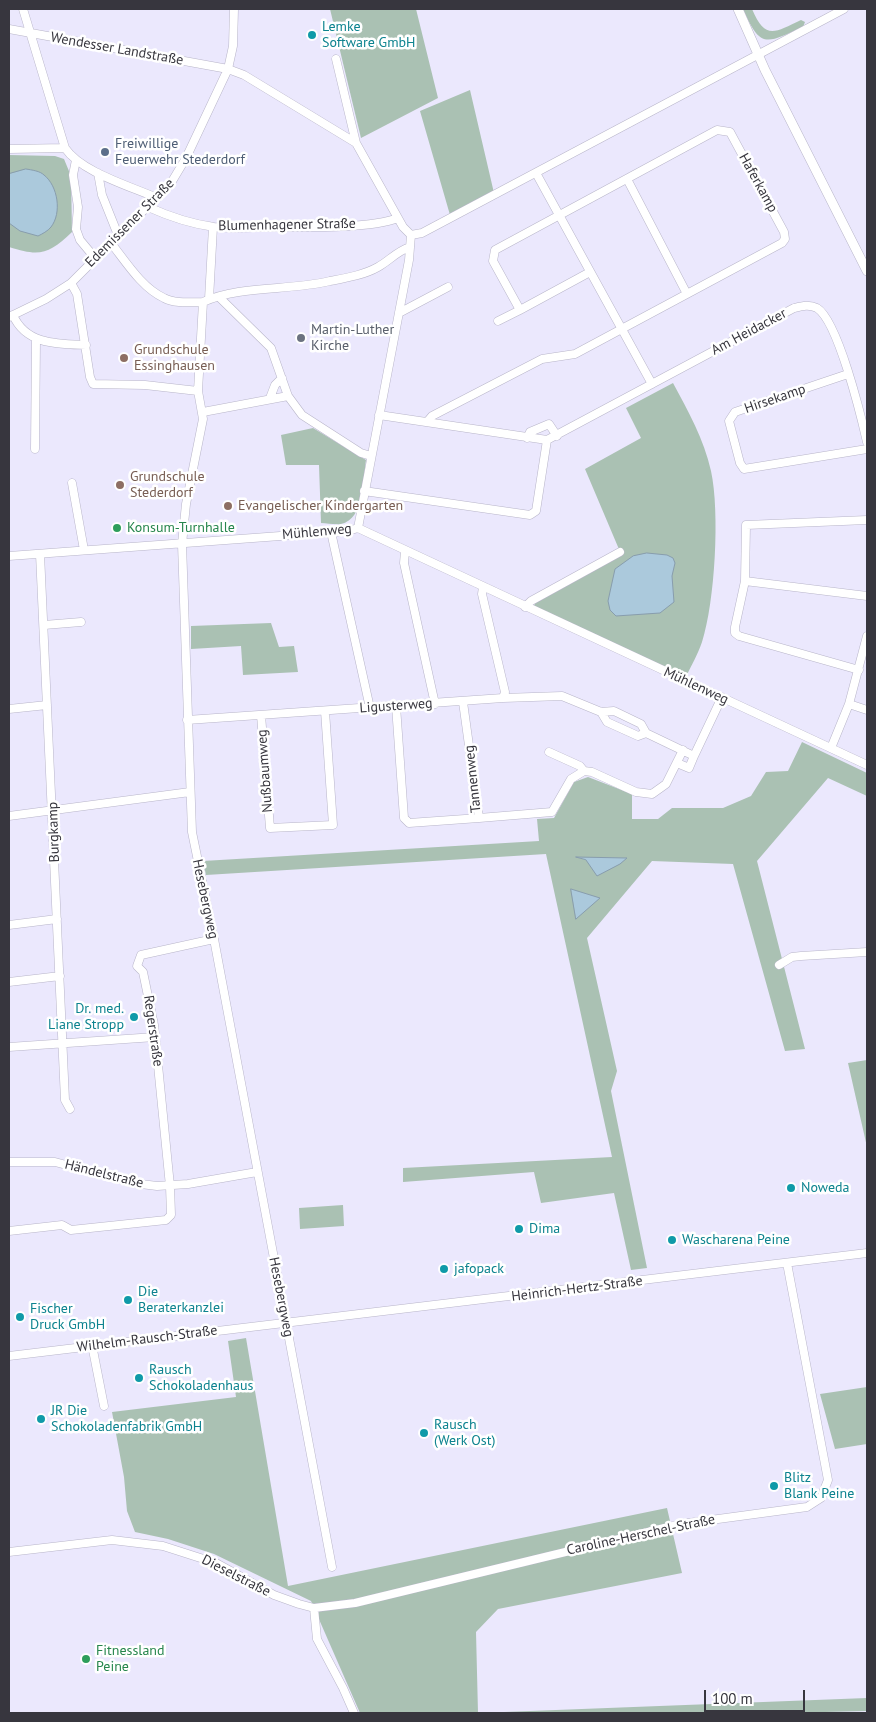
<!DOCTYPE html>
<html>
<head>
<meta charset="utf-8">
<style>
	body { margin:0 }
	#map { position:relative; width:876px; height:1722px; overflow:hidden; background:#ebe8fd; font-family:"PT Sans",sans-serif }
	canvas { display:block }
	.frame { position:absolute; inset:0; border:10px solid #37363e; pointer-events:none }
	.scale { position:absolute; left:704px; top:1690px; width:101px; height:22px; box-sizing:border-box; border:2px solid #37363e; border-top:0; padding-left:6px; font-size:15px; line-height:18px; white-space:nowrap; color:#37363e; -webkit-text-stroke:4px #fff; paint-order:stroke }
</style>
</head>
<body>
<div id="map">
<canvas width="876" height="1722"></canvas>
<div class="frame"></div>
<div class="scale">100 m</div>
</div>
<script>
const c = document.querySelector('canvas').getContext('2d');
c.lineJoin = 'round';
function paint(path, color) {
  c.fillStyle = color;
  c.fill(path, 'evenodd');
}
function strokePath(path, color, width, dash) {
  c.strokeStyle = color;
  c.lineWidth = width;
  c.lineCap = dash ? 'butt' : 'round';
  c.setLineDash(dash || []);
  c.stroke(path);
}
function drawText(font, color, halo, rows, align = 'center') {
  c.font = font + ' "PT Sans",sans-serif';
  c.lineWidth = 5;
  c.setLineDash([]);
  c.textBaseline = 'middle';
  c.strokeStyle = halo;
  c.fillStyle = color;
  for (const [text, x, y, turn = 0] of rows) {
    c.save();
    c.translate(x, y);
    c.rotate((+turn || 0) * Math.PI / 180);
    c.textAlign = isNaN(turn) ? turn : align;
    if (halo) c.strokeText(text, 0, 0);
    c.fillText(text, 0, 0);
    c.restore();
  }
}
const green = new Path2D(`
	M330,9H416L438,98L361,138Z
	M743,9H752C765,40 774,33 801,20L805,22L803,27C766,43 761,50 743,9Z
	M470,90L494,193L450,215L420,111Z
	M9,155L55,156L64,159L71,176L72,232C49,254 40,257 9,247Z
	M673,383C688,411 704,439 711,471C720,512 715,602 702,642C698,654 691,666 686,677L534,606L535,603L621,554L585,469L641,438L626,408Z
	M313,428L366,460C363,478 365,519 341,524C335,525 327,523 321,523L319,465H286L281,435Z
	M271,623L279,647L294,646L298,672L243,675L241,646L191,649V626Z
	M802,742L867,773V796L828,778L757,861L805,1049L785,1051L733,864L652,861L587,938L617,1071L611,1091L647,1268L631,1270L614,1193L541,1203L534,1172L403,1182V1168L612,1157L546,854L206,875L203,861L539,841L537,819L554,818L574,782L588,777L632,794V819H658L672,808H723L751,796L766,772L788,771Z
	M867,1060V1147L848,1063Z
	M343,1205L344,1226L300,1229L299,1208Z
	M246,1338L288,1586L667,1508L682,1573L498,1609L476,1632L478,1713L867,1698V1711L784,1713H360L311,1601L214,1554L168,1539L135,1532L127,1511L124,1477L112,1412L236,1397L228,1341Z
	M867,1387V1444L835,1449L820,1394Z`);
const water = new Path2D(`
	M26,169C32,170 40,171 44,175C58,186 62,213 51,227C48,231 42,234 38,236L20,231L9,223V174Z
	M647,553L667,555L673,558L675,563L672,576L674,602L660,613L616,616L610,610L608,601L615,569L633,556Z
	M576,857L627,858L620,864L597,876L586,860Z
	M571,889L600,898L576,919Z`);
const minor = new Path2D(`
	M23,9L65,148C81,172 130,186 157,198
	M9,29L228,69L244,75L356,143L403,227L411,235
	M336,59L356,143
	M9,149L65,148
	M76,160L73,175L78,207L76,229L80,240L95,258
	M98,173L102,195L116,230L120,234
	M536,173L652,384
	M627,179L687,294
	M148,207C168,216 192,224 214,227C233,229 253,227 272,227C303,227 370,229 398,218
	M411,235L422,233L844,9
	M111,243C126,262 142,288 164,298C175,304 191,302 203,302
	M71,283L77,294L90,377L93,384L145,385L198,391
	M219,297L271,348L288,396L302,415L361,453L371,456
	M209,299L213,227
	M399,313L448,287
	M13,315C26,345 58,344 86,345
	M9,317L46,299L71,283L171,183L186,158L228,69L233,46L234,9
	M498,321L520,310
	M848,374L735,412L729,421L740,463L744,469L867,449
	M270,398L275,385L282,378
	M203,412L288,396
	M379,415L547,440L794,308C802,306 809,304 817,308C838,321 861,416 867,442
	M427,422L432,416L542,359L575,354L782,243L785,239L784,232L730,132L717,130L495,250L493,261L520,310L590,272
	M527,438L530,432L549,424L557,436
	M35,449L36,340
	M72,483L84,550
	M364,491L530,515L536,511L547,440
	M358,528L409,260L411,235
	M331,532L370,708
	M405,551L404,563L435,704
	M40,554L65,1100L70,1109
	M9,556L348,531L358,528L867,765
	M745,581L867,596
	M483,587L482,594L505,692L503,698
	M525,607L531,601L620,552
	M44,625L81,622
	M859,670L739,636L735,633V627L745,581L746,525L867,520
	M849,704L867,710
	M396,706L404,818L409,823L479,818L463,702
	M9,709L47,705
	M601,712L607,722L638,736L646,733
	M261,715L270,828L333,825L325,711
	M187,720L503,698L562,696L601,712L614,711L641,724L646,733L694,756L722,697
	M831,748L849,704L867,636
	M549,752L580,766L584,771
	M677,763L689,768L694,756
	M9,816L190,792
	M479,818L552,812L571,779L584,771L592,772L636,792L652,794L666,784L683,750
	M9,925L57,919
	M779,965L792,957L801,956L867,952
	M9,982L60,976
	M9,1047L155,1037
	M9,1162H55L133,1183L157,1186L188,1184L257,1172
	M9,1231L62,1225L71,1230L166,1220L171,1215L170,1186L154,1025L143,972L137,966L141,955L214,939
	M92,1345L104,1406
	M9,1356L867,1253
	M9,1552L112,1540L163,1546L216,1563L274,1595L299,1604L314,1608L355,1603L681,1524L807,1507L821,1498L828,1480L787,1263
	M332,1567L214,939L192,832L182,544L186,504L203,419L198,391L203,302C240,285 290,291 330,281C346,278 364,275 378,267C389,261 397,251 410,247
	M314,1608L317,1639L343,1688L354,1713`);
const major = new Path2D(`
	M738,9L765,70L867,271`);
const markers = [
	[312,35,5,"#0f9aa8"],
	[105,152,5,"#5c6f8a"],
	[301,338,5,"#6b7280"],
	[124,358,5,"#8d6e63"],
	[120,485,5,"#8d6e63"],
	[228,506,5,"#8d6e63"],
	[117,528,5,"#2e9e5b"],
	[134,1017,5,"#0f9aa8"],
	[791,1188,5,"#0f9aa8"],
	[519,1229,5,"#0f9aa8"],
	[672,1240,5,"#0f9aa8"],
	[444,1269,5,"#0f9aa8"],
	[128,1300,5,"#0f9aa8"],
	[20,1317,5,"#0f9aa8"],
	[139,1378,5,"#0f9aa8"],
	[41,1419,5,"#0f9aa8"],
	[424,1433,5,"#0f9aa8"],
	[774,1486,5,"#0f9aa8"],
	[86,1659,5,"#2e9e5b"]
];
const cultureNames = [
	["Lemke",322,27],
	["Software GmbH",322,43],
	["Dr. med.",124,1009,"right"],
	["Liane Stropp",124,1025,"right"],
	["Noweda",801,1188],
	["Dima",529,1229],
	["Wascharena Peine",682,1240],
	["jafopack",454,1269],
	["Die",138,1292],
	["Beraterkanzlei",138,1308],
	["Fischer",30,1309],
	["Druck GmbH",30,1325],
	["Rausch",149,1370],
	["Schokoladenhaus",149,1386],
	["JR Die",51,1411],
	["Schokoladenfabrik GmbH",51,1427],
	["Rausch",434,1425],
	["(Werk Ost)",434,1441],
	["Blitz",784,1478],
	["Blank Peine",784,1494]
];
const streetNames = [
	["Wendesser Landstraße",117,49,10],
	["Haferkamp",758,183,61],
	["Edemissener Straße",130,223,-45],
	["Blumenhagener Straße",287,225,-1],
	["Am Heidacker",749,332,-28],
	["Hirsekamp",775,399,-19],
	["Mühlenweg",317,532,-5],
	["Mühlenweg",696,686,25],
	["Ligusterweg",396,706,-4],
	["Nußbaumweg",265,771,-94],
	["Tannenweg",473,779,-96],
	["Burgkamp",54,832,-92],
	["Hesebergweg",205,899,78],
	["Regerstraße",153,1031,82],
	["Händelstraße",104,1174,14],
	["Heinrich-Hertz-Straße",577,1289,-7],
	["Hesebergweg",281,1297,79],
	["Wilhelm-Rausch-Straße",147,1339,-7],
	["Caroline-Herschel-Straße",641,1535,-12],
	["Dieselstraße",236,1576,27]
];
const serviceNames = [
	["Freiwillige",115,144],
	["Feuerwehr Stederdorf",115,160]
];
const worshipNames = [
	["Martin-Luther",311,330],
	["Kirche",311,346]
];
const educationNames = [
	["Grundschule",134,350],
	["Essinghausen",134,366],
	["Grundschule",130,477],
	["Stederdorf",130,493],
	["Evangelischer Kindergarten",238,506]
];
const leisureNames = [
	["Konsum-Turnhalle",127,528],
	["Fitnessland",96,1651],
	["Peine",96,1667]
];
paint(green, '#aac1b3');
paint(water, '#abc9dc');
strokePath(water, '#889dad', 1);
strokePath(minor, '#b8b5c9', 9);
strokePath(major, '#b8b5c9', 10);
strokePath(minor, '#fff', 8);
strokePath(major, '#fff', 9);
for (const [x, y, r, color] of markers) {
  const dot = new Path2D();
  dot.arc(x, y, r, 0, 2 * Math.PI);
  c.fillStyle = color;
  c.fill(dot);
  strokePath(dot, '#fff', 2);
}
drawText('14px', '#0d838f', '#fff', cultureNames, 'left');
drawText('14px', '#37363e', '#fff', streetNames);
drawText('14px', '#4e5e75', '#fff', serviceNames, 'left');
drawText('14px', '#5b616d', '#fff', worshipNames, 'left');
drawText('14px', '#785e54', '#fff', educationNames, 'left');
drawText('14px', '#27864d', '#fff', leisureNames, 'left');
</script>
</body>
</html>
